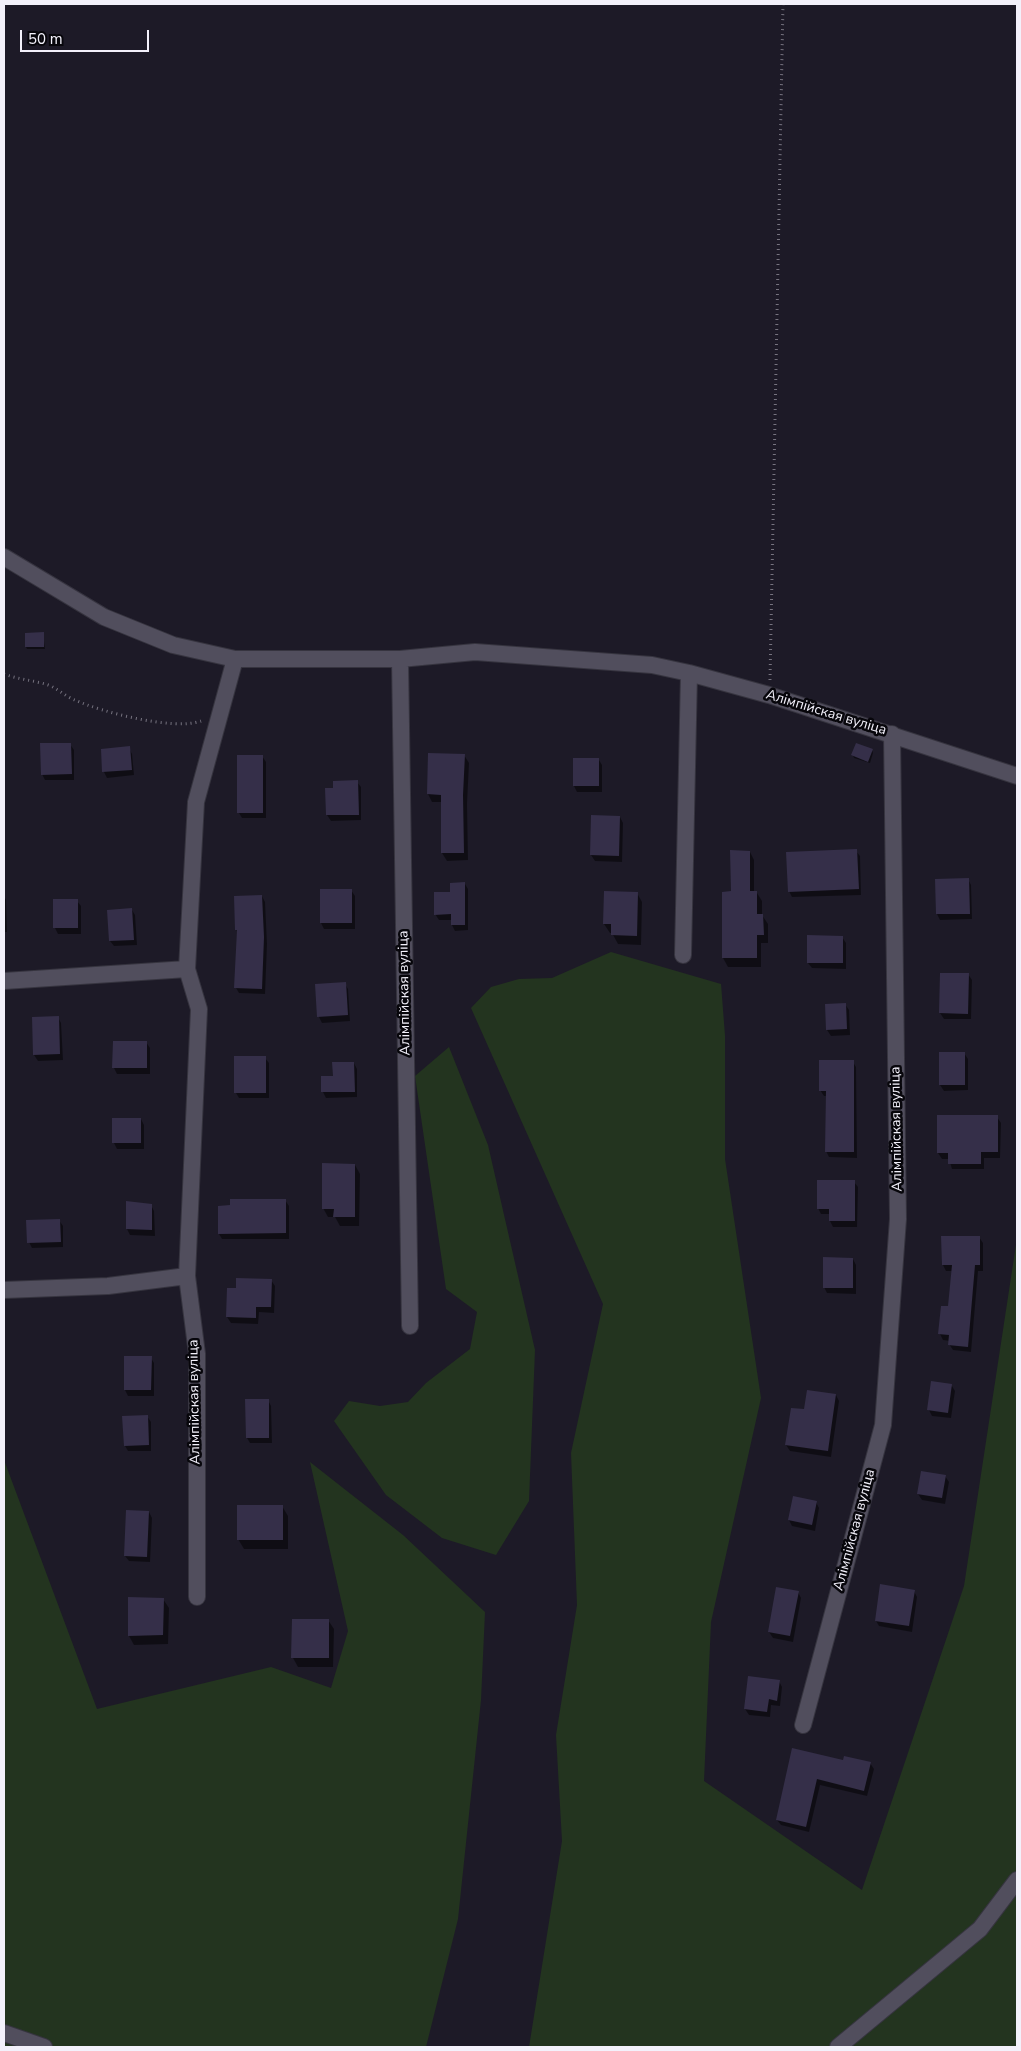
<!DOCTYPE html>
<html>
<head>
<meta charset="utf-8">
<style>
	body { margin:0 }
	#map { position:relative; width:1021px; height:2051px; overflow:hidden; background:#1d1a27; font-family:"Nunito Sans",sans-serif }
	canvas { display:block }
	.frame { position:absolute; inset:0; border:5px solid #f3f1fb; pointer-events:none }
	.scale { position:absolute; left:20px; top:30px; width:129px; height:22px; box-sizing:border-box; border:2px solid #f3f1fb; border-top:0; padding-left:6px; font-size:15px; line-height:18px; white-space:nowrap; color:#f3f1fb; -webkit-text-stroke:4px #07060b; paint-order:stroke }
</style>
</head>
<body>
<div id="map">
<canvas width="1021" height="2051"></canvas>
<div class="frame"></div>
<div class="scale">50 m</div>
</div>
<script>
const c = document.querySelector('canvas').getContext('2d');
c.lineJoin = 'round';
function paint(path, color) {
  c.fillStyle = color;
  c.fill(path, 'evenodd');
}
function strokePath(path, color, width, dash) {
  c.strokeStyle = color;
  c.lineWidth = width;
  c.lineCap = dash ? 'butt' : 'round';
  c.setLineDash(dash || []);
  c.stroke(path);
}
function drawText(font, color, halo, rows, align = 'center') {
  c.font = font + ' "Nunito Sans",sans-serif';
  c.lineWidth = 5;
  c.setLineDash([]);
  c.textBaseline = 'middle';
  c.strokeStyle = halo;
  c.fillStyle = color;
  for (const [text, x, y, turn = 0] of rows) {
    c.save();
    c.translate(x, y);
    c.rotate((+turn || 0) * Math.PI / 180);
    c.textAlign = isNaN(turn) ? turn : align;
    if (halo) c.strokeText(text, 0, 0);
    c.fillText(text, 0, 0);
    c.restore();
  }
}
const green = new Path2D(`
	M611,952L721,984L725,1036V1159L761,1398L711,1622L704,1781L862,1890L964,1586L1017,1238V2047H529L562,1841L556,1735L577,1605L571,1453L603,1304L471,1008L491,987L519,979L552,978Z
	M449,1047L488,1145L535,1350L529,1501L496,1555L442,1538L386,1495L334,1421L349,1401L380,1406L408,1402L426,1383L470,1349L477,1312L446,1289L415,1076Z
	M4,1460L97,1709L271,1667L331,1688L348,1631L310,1462L403,1535L485,1612L481,1700L458,1919L426,2047H4Z`);
const shadow = new Path2D(`
	M43,634L45,649H27L26,647Z
	M70,744L74,750V780H45L42,774Z
	M129,748L132,754L134,775L107,778L104,772L102,750Z
	M872,750L873,753L870,763L854,758L853,755Z
	M464,755L469,763L467,804L468,860L447,861L442,853V802H432L428,794Z
	M262,756L266,762V818H242L239,813Z
	M599,760L602,765V792H577L574,786Z
	M357,782L361,787V820L331,821L327,815V789H334Z
	M620,817L623,823L622,862L595,861L591,855Z
	M856,851L860,856L861,895L792,897L789,891Z
	M750,852L754,860V893H757L762,901V915L768,924V943H761V967H728L723,958V893H732Z
	M968,879L971,885L972,919L940,920L937,914L936,880Z
	M465,884L468,889V930L455,931L452,925V920H439L435,914L451,893Z
	M321,890H351L355,896V929H324L321,923Z
	M637,893L642,902L641,945L618,944L612,933H610L604,924Z
	M4,896L6,900L7,932H4Z
	M262,896L265,902L267,944L265,994L239,993L236,988L238,933L236,929Z
	M77,901L81,906V934H58L55,928Z
	M132,910L135,915L137,945L114,946L110,941Z
	M842,937L846,943V969L812,968L808,963Z
	M968,974L972,980L971,1019H944L940,1013Z
	M345,984L348,989L350,1021L322,1023L319,1017L317,985Z
	M845,1004L849,1010L850,1035L831,1036L827,1030Z
	M58,1017L61,1023L63,1060L38,1061L34,1055L33,1018Z
	M146,1042L150,1048V1074H117L114,1068Z
	M964,1053L968,1059V1090L944,1091L940,1085Z
	M265,1058L269,1063V1098H239L236,1093Z
	M853,1062L856,1067L857,1158L829,1157L826,1151L827,1096H824L820,1090Z
	M354,1063L357,1069V1097L326,1098L323,1092L334,1077Z
	M997,1117L1001,1123L1000,1158H984V1169H952L949,1159H942L938,1153Z
	M114,1119H141L144,1125V1149H117L114,1143Z
	M355,1165L360,1174L359,1226H340L335,1217H328L323,1208Z
	M854,1182L858,1187L857,1227H833L830,1221V1214H821L818,1208Z
	M285,1200L289,1206V1239H222L219,1234Z
	M151,1205L154,1211L155,1236L130,1235L127,1229Z
	M59,1220L63,1226V1247L32,1248L29,1242Z
	M943,1237H979L983,1243V1271H978L971,1352L953,1350L949,1344L950,1341L943,1340L940,1334L949,1308L952,1271H946L943,1265Z
	M853,1259L856,1265V1294L827,1293L824,1287Z
	M271,1280L275,1286L274,1313L259,1312L258,1324L231,1323L227,1317L237,1289Z
	M151,1358L154,1363V1396H128L125,1390Z
	M952,1386L955,1391L951,1418L932,1416L929,1410Z
	M836,1395L839,1401L831,1457L790,1451L786,1445Z
	M268,1400L271,1406L272,1443H250L247,1438Z
	M147,1416L151,1422V1451H128L125,1446Z
	M945,1476L949,1482L945,1504L922,1500L918,1494Z
	M816,1502L819,1508L815,1531L792,1526L789,1520Z
	M282,1506L288,1516V1549H244L238,1539Z
	M149,1512L152,1518L150,1562L129,1561L125,1556Z
	M914,1591L917,1597L912,1632L879,1626L876,1621Z
	M798,1592L801,1598L793,1642L773,1638L769,1632Z
	M129,1598L163,1599L169,1608L168,1644L134,1645L129,1636Z
	M328,1620L334,1629L333,1667H298L293,1658Z
	M779,1681L782,1687L780,1706L771,1705L770,1717L749,1715L745,1709Z
	M793,1750L844,1761L870,1763L874,1769L867,1796L820,1785L809,1832L781,1825L777,1820Z`);
const building = new Path2D(`
	M44,632V647H25V633Z
	M40,743H71L72,774L41,775Z
	M856,743L873,749L868,762L851,755Z
	M130,746L132,770L102,772L101,749Z
	M428,753L465,754L463,795L464,853H441V795L427,794Z
	M237,755H263V813H237Z
	M573,758H599V786H573Z
	M358,780L359,815H326L325,788H333V781Z
	M591,815L620,816L619,856L590,855Z
	M857,849L859,889L788,892L786,852Z
	M730,850L750,851V891H757V914H763L764,935H757V958H722V892L731,891Z
	M969,878L970,914H936L935,879Z
	M465,882V925H451V914L434,915V892H450V883Z
	M320,889H352V923H320Z
	M604,891L638,892L637,936L611,935V924H603Z
	M262,895L264,937L262,989L234,988L237,930H235L234,896Z
	M53,899H78V928H53Z
	M132,908L134,940L109,941L107,910Z
	M807,935L843,936V963H807Z
	M940,973H969L968,1014L939,1013Z
	M346,982L348,1015L317,1017L315,984Z
	M846,1003L847,1029L826,1030L825,1004Z
	M59,1016L60,1054L33,1055L32,1017Z
	M113,1041H147V1068H112Z
	M939,1052H965V1085H939Z
	M234,1056H266V1093H234Z
	M819,1060H854V1152H825L826,1091H819Z
	M332,1062H354L355,1092H321V1076H333Z
	M937,1115H998V1152H981V1164H948V1153H937Z
	M112,1118H141V1143H112Z
	M322,1163L355,1164V1217H333L334,1209H322Z
	M817,1180H855V1221H829V1209H817Z
	M230,1199H286V1233L218,1234V1206L230,1205Z
	M126,1201L152,1204V1230L126,1229Z
	M60,1219L61,1242L27,1243L26,1220Z
	M941,1236H980V1265H975L968,1347L948,1345L949,1335L938,1334L941,1306H948L952,1265H942Z
	M823,1257L853,1258V1288H823Z
	M236,1278L272,1279L271,1307H256V1318L226,1317L227,1288H236Z
	M124,1356H152L151,1390H124Z
	M931,1381L952,1384L948,1413L927,1410Z
	M807,1390L836,1394L828,1451L785,1445L791,1408L804,1409Z
	M245,1399H269V1438H246Z
	M148,1415L149,1445L124,1446L122,1416Z
	M921,1471L946,1475L942,1498L917,1494Z
	M793,1496L817,1501L812,1525L788,1520Z
	M237,1505H283V1540H237Z
	M126,1510L149,1511L147,1557L124,1556Z
	M880,1584L915,1590L909,1626L875,1621Z
	M776,1587L799,1591L790,1636L768,1632Z
	M128,1597L164,1598L163,1635L128,1636Z
	M292,1619H329V1658H291Z
	M748,1676L780,1680L777,1701L769,1699L767,1712L744,1709Z
	M792,1748L843,1760L844,1756L871,1762L864,1791L817,1779L806,1827L776,1820Z`);
const path = new Path2D(`
	M4,674C17,679 31,680 45,684C55,686 64,696 75,700C101,712 174,731 201,721
	M770,680L783,4`);
const minor = new Path2D(`
	M4,557L104,617L173,645L235,659H400L475,652L652,665L689,673L769,695L1017,776
	M400,659L410,1326
	M683,955L689,673
	M4,981L187,969
	M4,1290L108,1286L187,1276
	M197,1597V1354L187,1276L199,1009L187,969L196,802L235,659
	M803,1725L883,1425L898,1219L892,734
	M4,2033L44,2047
	M838,2047L980,1929L1017,1880`);
const streetNames = [
	["Алімпійская вуліца",826,713,17],
	["Алімпійская вуліца",405,993,-91],
	["Алімпійская вуліца",897,1129,-91],
	["Алімпійская вуліца",195,1402,-91],
	["Алімпійская вуліца",855,1530,-75]
];
paint(green, '#23341f');
paint(shadow, '#0007');
paint(building, '#352f49');
strokePath(minor, '#36343f', 18);
strokePath(path, '#777480', 3, [1, 4]);
strokePath(minor, '#514e5d', 16);
drawText('14px', '#f3f1fb', '#07060b', streetNames);
</script>
</body>
</html>
